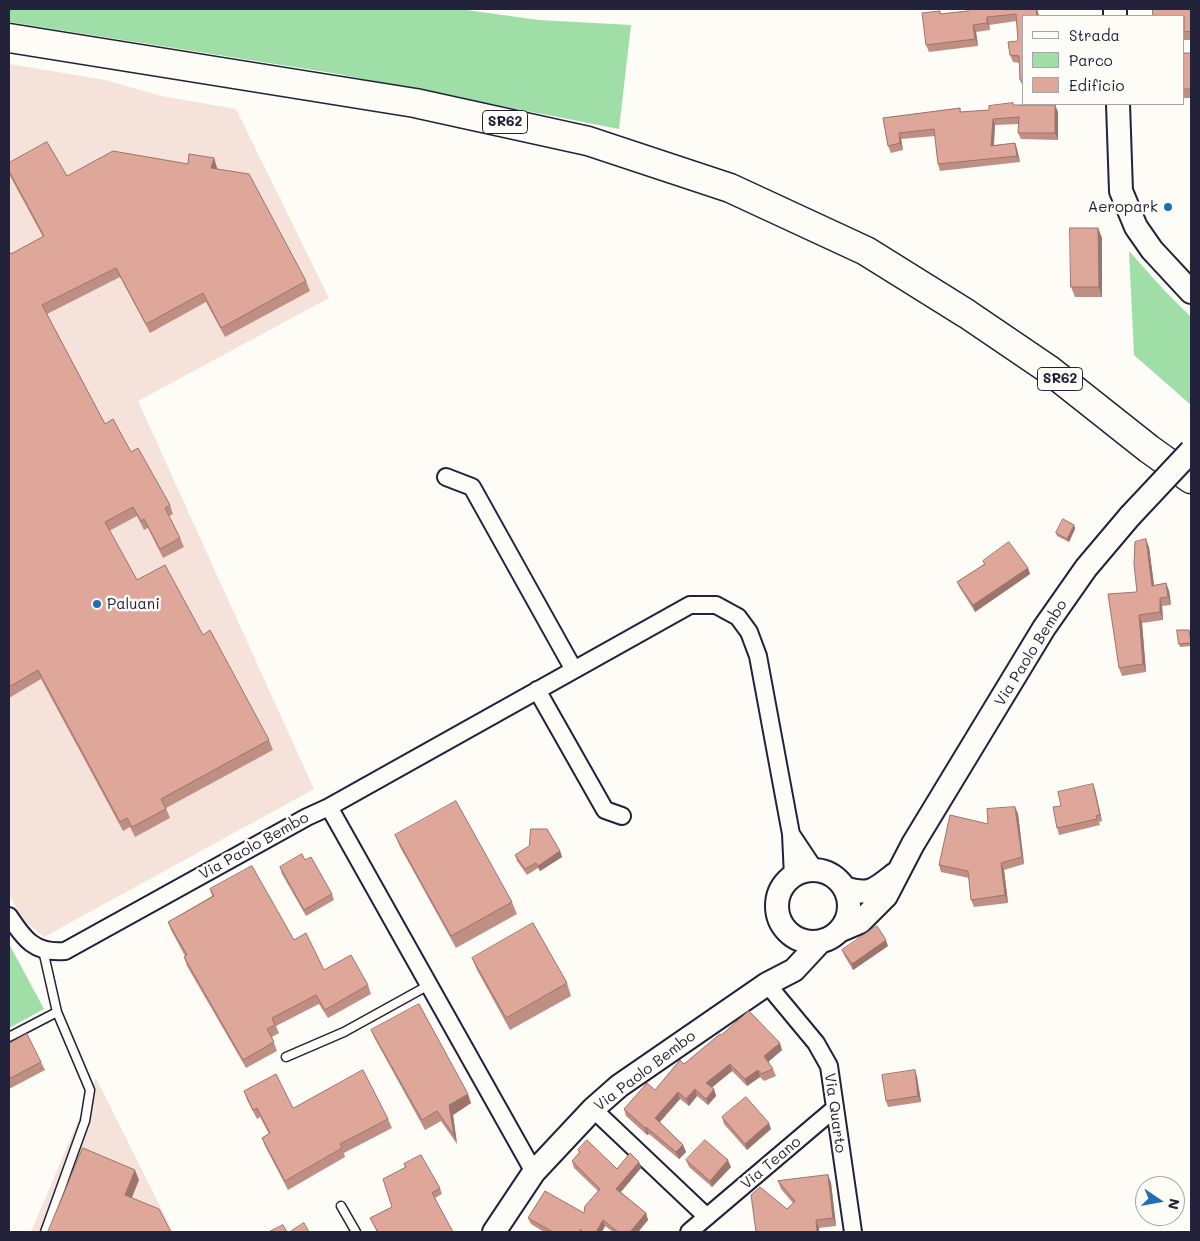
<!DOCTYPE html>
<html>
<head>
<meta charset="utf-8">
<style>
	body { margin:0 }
	#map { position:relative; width:1200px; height:1241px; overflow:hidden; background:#fdfcf7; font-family:Mali,sans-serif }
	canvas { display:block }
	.frame { position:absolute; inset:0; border:10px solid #22223b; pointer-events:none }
	.legend { position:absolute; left:1022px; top:15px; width:162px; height:90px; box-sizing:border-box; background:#fdfcf7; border:1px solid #a5a5ac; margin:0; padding:6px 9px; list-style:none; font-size:15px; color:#22223b }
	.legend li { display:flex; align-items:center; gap:10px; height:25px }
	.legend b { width:25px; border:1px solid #a5a5ac }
	.north { position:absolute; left:1135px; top:1176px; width:50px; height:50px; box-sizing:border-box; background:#fdfcf7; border:1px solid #a5a5ac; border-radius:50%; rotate:102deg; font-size:14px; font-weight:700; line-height:20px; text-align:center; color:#22223b }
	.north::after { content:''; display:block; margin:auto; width:18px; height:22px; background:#1f6fb2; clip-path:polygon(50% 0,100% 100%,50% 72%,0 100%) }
</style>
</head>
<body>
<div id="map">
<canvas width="1200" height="1241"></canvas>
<div class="frame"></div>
<ul class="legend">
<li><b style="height:6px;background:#fdfcf7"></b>Strada</li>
<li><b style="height:14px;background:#9fdea6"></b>Parco</li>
<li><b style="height:14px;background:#dfa69a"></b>Edificio</li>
</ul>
<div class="north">N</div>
</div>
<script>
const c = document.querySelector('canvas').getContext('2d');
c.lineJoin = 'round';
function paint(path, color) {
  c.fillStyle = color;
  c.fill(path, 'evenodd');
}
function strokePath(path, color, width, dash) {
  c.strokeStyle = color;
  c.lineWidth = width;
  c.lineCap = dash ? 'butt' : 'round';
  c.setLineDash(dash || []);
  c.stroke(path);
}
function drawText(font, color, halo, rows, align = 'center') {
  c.font = font + ' Mali,sans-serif';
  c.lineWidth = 5;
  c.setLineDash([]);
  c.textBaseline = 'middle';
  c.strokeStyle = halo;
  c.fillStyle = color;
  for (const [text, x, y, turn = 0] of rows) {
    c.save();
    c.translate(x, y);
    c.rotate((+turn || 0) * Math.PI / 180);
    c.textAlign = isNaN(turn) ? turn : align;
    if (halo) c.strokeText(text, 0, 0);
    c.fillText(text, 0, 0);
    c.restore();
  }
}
const built = new Path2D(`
	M9,64L105,80L161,96L236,109L329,298L138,401L314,789L44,937L22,919L9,894Z
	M96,1078L173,1232H31Z`);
const green = new Path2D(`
	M9,9H459L539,20L631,25L619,129L332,73L9,22Z
	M1129,251L1163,289L1191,317V405L1134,355Z
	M9,944L44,1009L9,1028Z`);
const lane = new Path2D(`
	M43,950L57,1012L90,1090L85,1121L45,1232
	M9,1037L57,1012
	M286,1057L344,1032L429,985
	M341,1206L356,1232`);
const street = new Path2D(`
	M446,477L472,487L574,670
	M537,690L605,810L622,816
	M329,807L690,605H716L738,617L749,632L758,656L791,834L793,877
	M791,834L815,870
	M9,916C24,939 35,954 65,951L307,817L329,807L534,1172
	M767,984L816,1043L829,1066L853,1232
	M593,1109L707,1217
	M689,1232L834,1109`);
const secondary = new Path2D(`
	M1115,9V16
	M1118,104L1121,191L1136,227L1152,250L1191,292
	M777 906a36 36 0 1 1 72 0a36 36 0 1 1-72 0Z
	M844,888C870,896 875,890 895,874
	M839,931L860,922L886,896L913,844L1044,628L1086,568L1130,516
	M494,1232L534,1172L593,1109L619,1086L767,984L794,970L821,941`);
const highway = new Path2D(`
	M9,38L415,103L588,141L730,188L866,251L967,314L1048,369L1149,449L1191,479`);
const secondaryBridge = new Path2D(`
	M1130,516L1191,451`);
const wall = new Path2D(`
	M1037,9L1039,16H1024V87H1023L1020,80V63L1013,62L1010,55L1018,41L1017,21L989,25L990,30L976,32L978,46L929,52L926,45L940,11L941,14Z
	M1191,9V40H1184V16Z
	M1184,53H1191V98H1184Z
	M1013,103V105H1055L1058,112V140L1021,139L1018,133L1019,124L995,125L994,145L1015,143L1017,149L1020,162L940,171L938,164L935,136L901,139L903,150L891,153L888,146L883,118L960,108L961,112L989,110Z
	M214,158L217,168L306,281L310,291L225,337L206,302L150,333L120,277L47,314L105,424L131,452L170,505L173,514L169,516L180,538L184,547L163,558L148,528L144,530L137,516L109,531L137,580L203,635L269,740L273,750L166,808L170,818L135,837L130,827L123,831L41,679L9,698V251L11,254L43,237L9,174V163L67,176L188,164Z
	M1098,228L1102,238V297H1075L1071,287Z
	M1074,525L1075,529L1069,542L1057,536L1056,533Z
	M1149,547L1154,585L1166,583L1169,591L1171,605L1162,606L1163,620L1142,623L1146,672L1122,676L1119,668L1137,592Z
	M983,561L1028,568L1030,574L975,612L960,588L957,582L984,564Z
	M1189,630L1190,633L1191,646L1180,647L1179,644Z
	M1095,790L1102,821L1099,822L1100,825L1059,835L1057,828L1061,806Z
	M1015,807L1018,814L1024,864L1004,870L1008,903L974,907L971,900L969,878L941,872L939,865L988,824Z
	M395,835L512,902L517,914L456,948L400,847Z
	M560,851L562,857L540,871L538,868L527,875L517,861L515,855Z
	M305,860L332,894L334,900L306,916L282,874L280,867Z
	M210,889L294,940L324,970L368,985L371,994L328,1018L319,1004L276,1026L279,1033L272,1037L277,1051L246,1068L187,966L184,957L185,956L171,930L168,922L212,896Z
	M888,946L853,970L844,955L842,950Z
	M472,958L567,983L571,996L510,1030L477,970Z
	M371,1030L471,1103L453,1115L457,1144L441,1121L425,1130L375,1039Z
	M721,1035L782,1050L768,1062L773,1069L776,1076L764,1081L760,1077L747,1086L732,1071L712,1087L714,1089L716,1096L708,1105L697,1096L689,1106L680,1099L660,1122L683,1145L686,1152L679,1159L649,1134L647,1135L626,1116L624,1109L655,1090L684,1064Z
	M9,1044L41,1062L45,1070L9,1089Z
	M915,1070L917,1077L921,1102L888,1107L886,1101Z
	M244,1091L293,1108L388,1119L392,1128L344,1153L345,1157L288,1190L265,1146L262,1138L269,1134L260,1117L257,1119L247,1100Z
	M722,1117L771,1129L747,1150L724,1124Z
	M578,1150L617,1169L639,1162L641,1168L621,1192L646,1213L648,1220L638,1232H613L605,1226L602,1232H544L531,1224L528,1218L584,1213L598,1191L574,1168L572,1161L579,1153Z
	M686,1160L731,1167L712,1187L689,1167Z
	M404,1164L440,1188L442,1194L435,1198L453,1232H377L370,1218L392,1207L405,1167Z
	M828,1175L831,1183L836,1226L819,1228V1232H756L787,1209L793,1203L781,1189L778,1181Z`);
const shadedWall = new Path2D(`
	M1036,9H1037L1039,16H1037Z
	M987,17L989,25L990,30L987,23Z
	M973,25L976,32L978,46L975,39Z
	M1055,105L1058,112V140L1055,133Z
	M993,119L995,125L993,152L991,146Z
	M899,133L901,139L903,150L900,143Z
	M1015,143L1017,149L1020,162L1017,156Z
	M214,158L217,168L215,177L211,168Z
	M1098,228L1102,238V297L1099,287Z
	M1074,525L1075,529L1069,542L1067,539Z
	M1146,539L1149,547L1155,593L1152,586Z
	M1028,568L1030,574L975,612L973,605Z
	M1166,583L1169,591L1171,605L1168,597Z
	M1160,598L1162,606L1163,620L1160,612Z
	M1139,615L1142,623L1146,672L1143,664Z
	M1093,784L1095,790L1102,821L1100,815Z
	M1015,807L1018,814L1024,864L1022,857Z
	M560,851L562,857L540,871L538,866Z
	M1001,863L1004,870L1008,903L1005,895Z
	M886,940L888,946L853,970L852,964Z
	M780,1043L782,1050L767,1063L764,1056Z
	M730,1064L732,1071L709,1090L706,1083Z
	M758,1070L760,1077L747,1086L745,1079Z
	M915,1070L917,1077L921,1102L918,1096Z
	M695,1089L697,1096L689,1106L686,1099Z
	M714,1089L716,1096L708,1105L706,1099Z
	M678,1092L680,1099L657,1125L655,1118Z
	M468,1094L471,1103L453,1115L457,1144L454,1135L449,1105Z
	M769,1123L771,1129L747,1150L745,1144Z
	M646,1127L649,1134L647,1135L645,1128Z
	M683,1145L686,1152L679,1159L676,1152Z
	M728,1160L731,1167L712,1187L710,1181Z
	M639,1162L641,1168L618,1195L616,1189Z
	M135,1170L139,1180L129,1205L125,1195Z
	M828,1175L831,1183L836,1226L833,1218Z
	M646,1213L648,1220L638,1232H630Z
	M603,1220L605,1226L602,1232H596Z
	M816,1220L819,1228V1232H817Z`);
const building = new Path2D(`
	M967,9H1036L1037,16H1024V80H1020L1019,56L1010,55L1008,42L1018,41L1016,14L987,17V23L973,25L975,39L926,45L922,13L940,11V14L968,11Z
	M1153,9H1191V31L1184,32V16H1153Z
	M1184,53H1191V89H1184Z
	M1013,103V105H1055V133H1018L1019,117L993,119L991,146L1015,143L1017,156L938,164L934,129L899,133L900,143L888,146L883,118L960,108V112L989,110V106Z
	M47,142L67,176L113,151L188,164L189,154L214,158L211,168L249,174L306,281L221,328L203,293L146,324L116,268L42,305L105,424L113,419L131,452L138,448L170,505L165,508L180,538L160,549L144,519L141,521L133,507L105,522L137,580L165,565L203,635L210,630L269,740L161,799L166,809L132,827L127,818L120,822L38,670L9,687V251L11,254L44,236L9,171V163Z
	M1070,228H1098L1099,287H1071Z
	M1063,519L1074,525L1067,539L1056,533Z
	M1146,539L1152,586L1166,583L1168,597L1160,598V612L1139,615L1143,664L1119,668L1108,594L1137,592L1134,564L1135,542Z
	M1009,542L1028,568L973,605L957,582L985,564L983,561Z
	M1177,630H1189L1191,643L1179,644Z
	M1093,784L1100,815L1096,816L1097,819L1057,828L1053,807L1061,806L1058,792Z
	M456,801L512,902L451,936L395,835Z
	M1015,807L1022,857L1001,863L1005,895L971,900L968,871L939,865L950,815L988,824L987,809Z
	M531,829H547L560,851L538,866L536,863L525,869L515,855L529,846Z
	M302,854L305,860L311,857L332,894L304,910L280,867Z
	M252,866L294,940L306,933L324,970L351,955L368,985L325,1010L316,995L272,1018L275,1025L267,1029L274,1042L243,1060L184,957L187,955L168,922L214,896L210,889Z
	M533,923L567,983L506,1018L472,958Z
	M877,926L886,940L852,964L842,950Z
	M419,1004L468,1094L449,1105L454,1135L437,1111L422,1120L371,1030Z
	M749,1011L780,1043L764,1056L773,1069L761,1074L758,1070L745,1079L730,1064L706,1083L714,1089L706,1099L695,1089L686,1099L678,1092L655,1118L683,1145L676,1152L646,1127L645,1128L624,1109L647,1083L655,1090L680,1060L684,1064L720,1034L721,1035Z
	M27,1034L41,1062L9,1079V1044Z
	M363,1070L388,1119L340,1144L342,1148L285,1181L262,1138L270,1133L257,1108L253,1110L244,1091L276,1074L293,1108Z
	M915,1070L918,1096L886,1101L882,1075Z
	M746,1097L769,1123L745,1144L722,1117Z
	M587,1140L617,1169L630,1153L639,1162L616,1189L646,1213L630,1232H618L603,1220L596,1232H581V1229L579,1232H553L528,1218L545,1191L584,1213L585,1206L600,1189L572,1161L580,1152L578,1150Z
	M705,1140L728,1160L710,1181L686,1160Z
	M83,1148L135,1170L125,1195L159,1209L171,1232H48Z
	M421,1155L440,1188L432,1193L453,1232H378L370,1218L392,1207L383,1179L406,1167L404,1164Z
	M828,1175L833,1218L816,1220L817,1232H756L751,1195L760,1187L787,1209L795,1201L778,1181Z
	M304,1223L309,1232H290Z
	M283,1225L287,1232H269Z`);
const markers = [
	[1168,207,5,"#1f6fb2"],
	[97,604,5,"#1f6fb2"]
];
const shields = [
	[505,122,45],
	[1060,379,45]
];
const shieldNames = [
	["SR62",505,122],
	["SR62",1060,379]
];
const poiNames = [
	["Aeropark",1158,207],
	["Paluani",107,604,"left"]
];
const streetNames = [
	["Via Paolo Bembo",1031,653,-58],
	["Via Paolo Bembo",254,846,-29],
	["Via Paolo Bembo",645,1071,-37],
	["Via Quarto",835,1113,82],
	["Via Teano",771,1163,-40]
];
paint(built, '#f4e2db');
paint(green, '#9fdea6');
strokePath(lane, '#22223b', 11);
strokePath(street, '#22223b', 20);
strokePath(secondary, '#22223b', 26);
strokePath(highway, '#22223b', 31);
strokePath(lane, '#fdfcf7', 8);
strokePath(street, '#fdfcf7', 16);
strokePath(secondary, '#fdfcf7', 22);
strokePath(highway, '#fdfcf7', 28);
strokePath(secondaryBridge, '#22223b', 26, []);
strokePath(secondaryBridge, '#fdfcf7', 22);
paint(wall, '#c08f84');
paint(shadedWall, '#9c746c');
paint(building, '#dfa69a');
strokePath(building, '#9c746c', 1);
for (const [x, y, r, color] of markers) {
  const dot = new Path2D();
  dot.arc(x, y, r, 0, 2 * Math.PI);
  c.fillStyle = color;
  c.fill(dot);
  strokePath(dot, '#fdfcf7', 2);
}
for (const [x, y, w] of shields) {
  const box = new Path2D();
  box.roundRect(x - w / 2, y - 11.5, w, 23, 4);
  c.fillStyle = '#fdfcf7';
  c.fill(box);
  strokePath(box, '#22223b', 1);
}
drawText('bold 14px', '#22223b', null, shieldNames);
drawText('15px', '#22223b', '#fdfcf7', poiNames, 'right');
drawText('15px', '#22223b', '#fdfcf7', streetNames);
</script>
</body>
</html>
